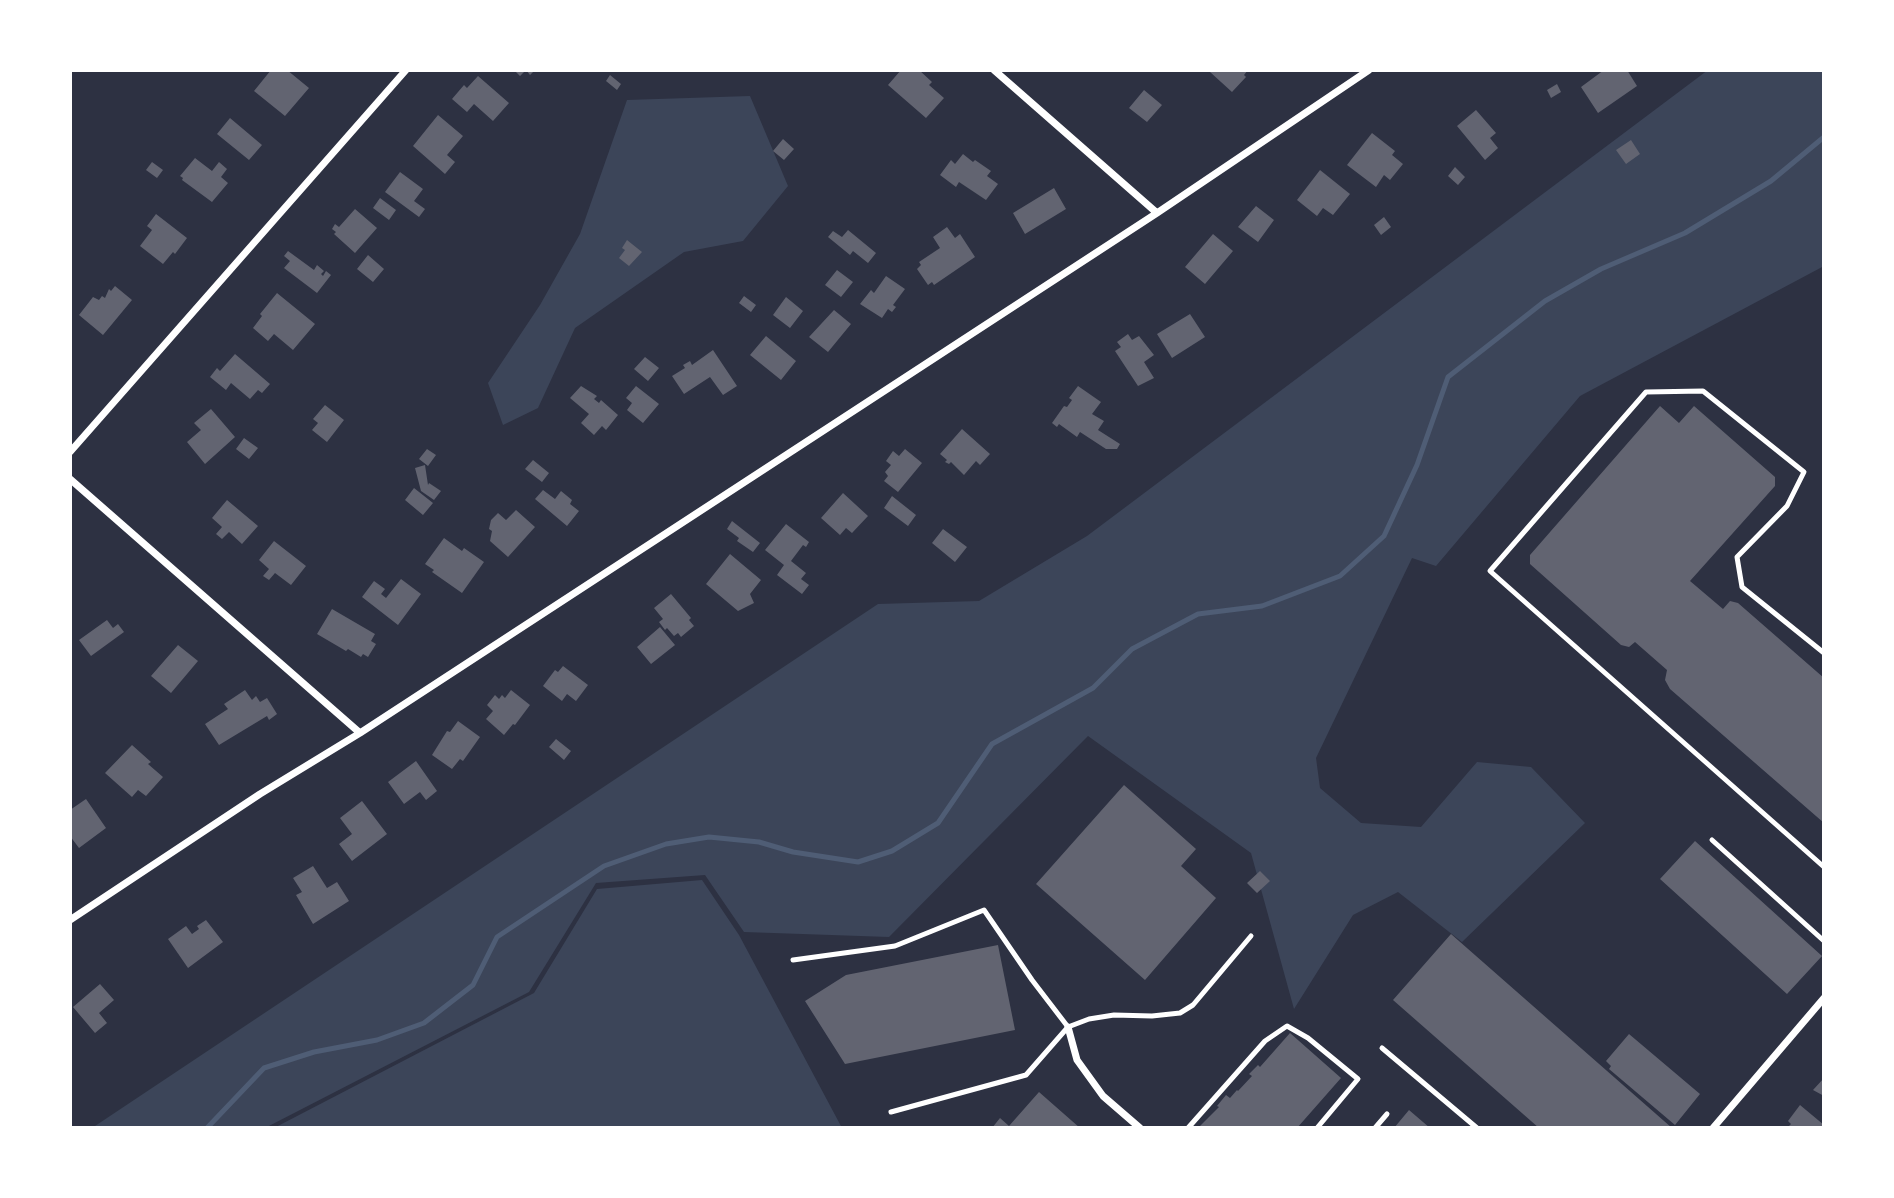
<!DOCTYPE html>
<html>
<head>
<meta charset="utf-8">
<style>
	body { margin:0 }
	#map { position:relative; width:1894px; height:1198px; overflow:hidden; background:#2d3142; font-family:"Source Sans 3",sans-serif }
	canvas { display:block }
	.frame { position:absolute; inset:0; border:72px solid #fff; pointer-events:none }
</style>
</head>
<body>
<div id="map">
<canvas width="1894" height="1198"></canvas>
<div class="frame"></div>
</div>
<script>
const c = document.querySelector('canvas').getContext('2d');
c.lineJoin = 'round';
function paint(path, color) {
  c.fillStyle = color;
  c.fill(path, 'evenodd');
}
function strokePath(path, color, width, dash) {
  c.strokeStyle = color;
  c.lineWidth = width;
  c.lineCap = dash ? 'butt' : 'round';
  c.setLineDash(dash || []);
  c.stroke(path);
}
const green = new Path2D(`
	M1708,70H1824V266L1580,396L1436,566L1412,558L1316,758L1320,788L1361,823L1421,827L1477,762L1531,767L1585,823L1462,942L1398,892L1353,915L1294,1009L1251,853L1088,736L889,937L744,932L705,875L596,883L529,992L265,1128H92L878,604L979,601L1087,536Z
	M750,96L788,186L743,241L684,252L575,328L538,408L503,425L488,383L540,305L580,234L627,100Z
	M702,880L739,935L842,1128H274L534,993L597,889Z`);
const stream = new Path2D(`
	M207,1128L264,1068L314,1052L377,1040L424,1023L473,985L497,937L604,866L666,844L709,837L759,842L793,852L858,862L892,851L938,823L992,744L1093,688L1132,649L1198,614L1262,606L1340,576L1384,536L1417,465L1448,377L1545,301L1601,269L1685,233L1771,181L1824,137`);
const building = new Path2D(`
	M271,70H287L309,88L285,116L254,91Z
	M514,70H535L530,75L526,70L520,76Z
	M901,70H919L932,82L929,85L944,98L926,118L888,85Z
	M1212,70H1248L1244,75L1246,77L1232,92L1210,72Z
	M1604,70H1627L1637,86L1598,113L1581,87Z
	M610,75L621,84L617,90L606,81Z
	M478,76L509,103L493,121L474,104L467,112L452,99L464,85L467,88Z
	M1557,84L1561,92L1551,98L1547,90Z
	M1144,90L1162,105L1147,122L1129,108Z
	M1476,110L1496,133L1490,138L1498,148L1485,160L1457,126Z
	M438,115L463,136L447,155L455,162L445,174L413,146Z
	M230,118L262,145L249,160L217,134Z
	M1372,133L1395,151L1392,155L1403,164L1390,180L1384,175L1376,187L1347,165Z
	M783,139L794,149L784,160L773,151Z
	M1631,140L1640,154L1626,164L1616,150Z
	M963,154L973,162L975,160L991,171L987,176L998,184L986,200L959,182L956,187L940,175L951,160L955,164Z
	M195,158L212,171L219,162L227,169L221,177L228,183L212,202L182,180L183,178L180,176Z
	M152,162L163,170L157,178L146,170Z
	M1455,167L1465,177L1458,185L1448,176Z
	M1320,170L1350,194L1333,215L1323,208L1317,216L1297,200Z
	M400,172L423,189L414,201L425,209L419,217L385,192Z
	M1054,188L1066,209L1025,234L1013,213Z
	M380,198L396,210L389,220L373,208Z
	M1256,206L1274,220L1258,242L1238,227Z
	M355,209L377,228L355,253L334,234L336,232L332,229L335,224L339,227Z
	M156,214L187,238L175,254L173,252L163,264L140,246L152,230L147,226Z
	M1384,217L1391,227L1381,235L1374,225Z
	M947,227L955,238L960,234L975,257L934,285L932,282L928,285L917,269L921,265L919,262L940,248L933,237Z
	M848,230L876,253L868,263L853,251L850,255L828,237L833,231L842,237Z
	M1213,234L1233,251L1205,284L1185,267Z
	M627,240L642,252L629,266L619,258L625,250L622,248Z
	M288,251L314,270L317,265L324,271L321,274L323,276L326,271L331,275L317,293L284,268L290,261L284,256Z
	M368,255L384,269L373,282L357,269Z
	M837,270L853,282L841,297L825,285Z
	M886,276L905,289L893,305L896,307L892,312L888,309L882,318L860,304L871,290L874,293Z
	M115,286L132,300L103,335L79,315L93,297L99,300L102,296L105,298L109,289L111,291Z
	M277,293L315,324L293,350L274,334L268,341L253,328L262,316L260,314Z
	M744,296L756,305L751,312L739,303Z
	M786,297L803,311L790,328L773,315Z
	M834,310L851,324L828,352L809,337Z
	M1190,314L1205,337L1172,358L1157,334Z
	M1128,334L1132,340L1139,336L1154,355L1144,362L1154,378L1138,386L1115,351L1121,347L1117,342Z
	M766,336L796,361L781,380L750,355Z
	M713,350L737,386L723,395L710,377L684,394L672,376L685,368L683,365L690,361L692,365Z
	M235,354L270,384L262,393L258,390L250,399L231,383L226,390L210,377L217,368L220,371Z
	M645,357L659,368L648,381L634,369Z
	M581,386L597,396L594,399L599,403L601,400L618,415L606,430L602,426L594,435L581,423L589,414L570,398Z
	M636,386L659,404L643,423L627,410L632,403L626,398Z
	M1078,386L1101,402L1092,414L1104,421L1098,430L1120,444L1117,449H1106L1080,432L1077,437L1059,424L1057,427L1052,423L1064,406L1067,407L1072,400L1069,398Z
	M325,405L344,420L327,442L312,430L318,423L313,419Z
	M1660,406L1679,423L1694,406L1775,477V486L1690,581L1723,609L1730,601L1738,603L1824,678V823L1670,689L1665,680L1667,670L1635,642L1629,647L1621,645L1530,564V555Z
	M211,409L235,437L205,464L187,442L201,430L194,423Z
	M962,429L990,454L980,465L976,461L964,475L951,462L949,464L945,462L947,460L940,454Z
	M244,438L258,448L249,459L236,449Z
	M427,449L436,455L428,466L419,459Z
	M905,449L922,463L898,492L884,481L888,476L885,472L891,465L886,461L893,451L899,456Z
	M533,460L549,473L542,482L525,469Z
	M425,465L428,485L429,483L441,491L434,500L421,491L415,468Z
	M414,488L433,503L423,515L405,500Z
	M543,490L555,499L561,491L572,500L570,504L579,511L567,526L535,499Z
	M843,493L868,516L852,533L846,528L840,535L821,518Z
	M892,496L916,515L908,526L884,508Z
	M227,500L258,526L242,544L229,532L222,539L216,534L222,527L212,518Z
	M516,510L535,527L508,557L490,541L492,531L489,529L491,520L498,513L506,520Z
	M732,521L760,543L753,552L737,541L739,538L727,529Z
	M786,524L809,542L806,547L803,545L791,561L806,573L801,579L809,585L802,594L777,575L784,565L765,550Z
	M943,529L967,547L955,562L932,543Z
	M444,538L462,551L464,548L484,562L462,593L432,572L434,570L425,564Z
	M274,541L306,566L291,585L275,573L269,580L263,576L269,569L259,560Z
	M730,554L761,580L750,594L754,603L738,611L706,584Z
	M401,579L421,594L398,625L362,597L374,581L385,589L381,594L386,598Z
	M671,594L691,618L689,620L694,626L681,637L678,633L674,636L667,628L665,630L659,622L663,619L654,608Z
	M332,609L375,634L371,641L376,644L368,657L363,654L361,657L348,649L346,651L317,634Z
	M107,620L113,628L118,624L124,632L91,656L79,640Z
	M660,627L675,645L651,664L637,647Z
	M178,645L198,661L171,693L151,676Z
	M563,666L588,685L576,701L567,694L562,701L543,686L555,670L558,672Z
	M245,690L252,700L256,696L260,702L267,698L277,714L269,720L267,716L219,745L205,724L228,709L224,704Z
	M511,690L530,705L515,725L513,724L504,735L486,719L493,711L487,705L495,695L499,699L502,695L505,698Z
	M458,721L480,737L463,761L460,759L452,769L432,755L447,731L450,732Z
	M556,739L571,751L564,760L549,747Z
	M132,745L151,762L148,764L163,777L146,796L138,790L132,797L105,773Z
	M416,761L437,791L426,800L420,792L404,804L388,782Z
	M1124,785L1196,849L1181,866L1216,898L1145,980L1036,884Z
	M86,799L106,828L79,848L70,836V810Z
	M362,801L387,834L352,861L339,844L352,834L340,818Z
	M1695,841L1822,956L1787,994L1660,879Z
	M313,866L327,888L337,882L349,901L313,924L296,895L302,892L293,878Z
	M1260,871L1270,881L1257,893L1247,883Z
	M206,920L223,942L188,968L168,939L186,926L192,934L199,929L197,926Z
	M1451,934L1672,1128H1539L1393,1000Z
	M998,945L1015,1030L845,1064L805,1001L846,975Z
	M100,984L114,1000L99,1013L107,1023L95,1033L73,1007Z
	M1290,1033L1341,1078L1297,1128H1198L1219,1107L1217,1106L1226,1095L1230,1098L1237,1090L1238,1091L1252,1076L1249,1074L1258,1065L1260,1067Z
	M1629,1034L1700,1094L1675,1125L1609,1069L1611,1066L1606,1061Z
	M1824,1078V1096L1813,1090Z
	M1039,1092L1080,1128H992L1000,1118L1009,1126Z
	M1800,1105L1824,1125V1128H1787L1791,1124L1788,1121Z
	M1409,1110L1430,1128H1394Z`);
const service = new Path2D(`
	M1824,653L1742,587L1737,557L1787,506L1804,472L1703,391L1646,392L1490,571L1824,867
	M1712,840L1824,941
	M793,960L895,946L984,910L1032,980L1068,1027
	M1382,1048L1477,1128
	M891,1112L1026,1075L1068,1027L1089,1019L1114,1015L1152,1016L1180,1013L1193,1005L1251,936
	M1188,1128L1265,1041L1287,1026L1308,1038L1358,1079L1317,1128
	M1375,1128L1387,1114`);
const minor = new Path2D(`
	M994,70L1157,213
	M70,452L406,70
	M70,479L360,733
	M70,920L260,794L360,733L1157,213L1369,70
	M1068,1027L1077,1060L1103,1096L1140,1128
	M1713,1128L1824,998`);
paint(green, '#3c4559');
strokePath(stream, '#4f5d75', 5);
paint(building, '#626471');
strokePath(service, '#fff', 5);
strokePath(minor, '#fff', 7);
</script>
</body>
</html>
